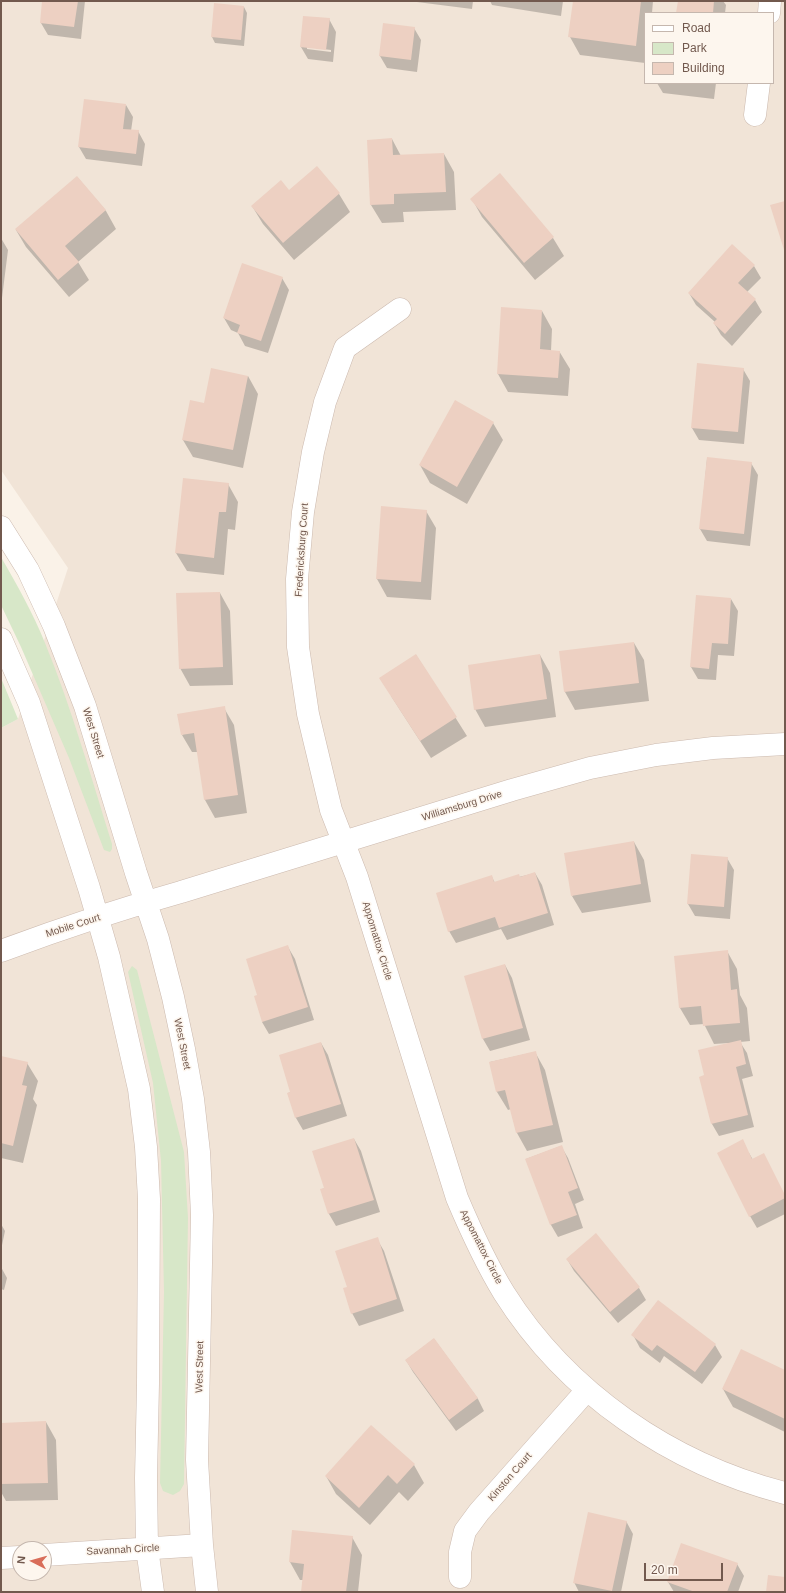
<!DOCTYPE html>
<html>
<head>
<meta charset="utf-8">
<style>
	body { margin:0 }
	#map { position:relative; width:786px; height:1593px; overflow:hidden; background:#faf2e8; font-family:Arial,sans-serif }
	canvas { display:block }
	.frame { position:absolute; inset:0; border:2px solid #72594e; pointer-events:none }
	.legend { position:absolute; left:644px; top:12px; width:130px; height:72px; box-sizing:border-box; background:#fdf6ee; border:1px solid #c5b7ae; margin:0; padding:5px 7px; list-style:none; font-size:12px; color:#72594e }
	.legend li { display:flex; align-items:center; gap:8px; height:20px }
	.legend b { width:20px; border:1px solid #c5b7ae }
	.north { position:absolute; left:12px; top:1541px; width:40px; height:40px; box-sizing:border-box; background:#fdf6ee; border:1px solid #c5b7ae; border-radius:50%; rotate:276deg; font-size:11px; font-weight:700; line-height:16px; text-align:center; color:#72594e }
	.north::after { content:''; display:block; margin:auto; width:14px; height:18px; background:#d96d59; clip-path:polygon(50% 0,100% 100%,50% 72%,0 100%) }
	.scale { position:absolute; left:644px; top:1563px; width:79px; height:18px; box-sizing:border-box; border:2px solid #72594e; border-top:0; padding-left:5px; font-size:12px; line-height:14px; white-space:nowrap; color:#72594e; -webkit-text-stroke:3px #fdf6ee; paint-order:stroke }
</style>
</head>
<body>
<div id="map">
<canvas width="786" height="1593"></canvas>
<div class="frame"></div>
<ul class="legend">
<li><b style="height:5px;background:#fff"></b>Road</li>
<li><b style="height:11px;background:#d7e7c8"></b>Park</li>
<li><b style="height:11px;background:#edd0c2"></b>Building</li>
</ul>
<div class="north">N</div>
<div class="scale">20 m</div>
</div>
<script>
const c = document.querySelector('canvas').getContext('2d');
c.lineJoin = 'round';
function paint(path, color) {
  c.fillStyle = color;
  c.fill(path, 'evenodd');
}
function strokePath(path, color, width, dash) {
  c.strokeStyle = color;
  c.lineWidth = width;
  c.lineCap = dash ? 'butt' : 'round';
  c.setLineDash(dash || []);
  c.stroke(path);
}
function drawText(font, color, halo, rows, align = 'center') {
  c.font = font + ' Arial,sans-serif';
  c.lineWidth = 3;
  c.setLineDash([]);
  c.textBaseline = 'middle';
  c.strokeStyle = halo;
  c.fillStyle = color;
  for (const [text, x, y, turn = 0] of rows) {
    c.save();
    c.translate(x, y);
    c.rotate((+turn || 0) * Math.PI / 180);
    c.textAlign = isNaN(turn) ? turn : align;
    if (halo) c.strokeText(text, 0, 0);
    c.fillText(text, 0, 0);
    c.restore();
  }
}
const residential = new Path2D(`
	M1,1H785V1592H1V728L18,719L68,568L1,470ZM645,13H773V83H645ZM20,1549H44V1573H20Z`);
const green = new Path2D(`
	M1,557C17,585 33,613 45,643C72,709 91,777 112,844V849L110,852L104,850L69,758L21,647L1,605Z
	M1,678L18,719L1,728Z
	M132,966L137,970L184,1152L188,1218L184,1484L180,1491L173,1495L163,1491L160,1483L164,1292L161,1161L153,1083L128,972Z`);
const shadow = new Path2D(`
	M43,1H85L81,39L48,35L41,23Z
	M409,1H473L472,9Z
	M490,1H563L561,16L492,5Z
	M574,1H653L652,13H645V63L580,55L570,37Z
	M679,1H723L726,5L725,13H677Z
	M215,4L244,7L247,13L244,46L215,43L212,37Z
	M329,19L336,32L333,62L308,59L301,47ZM307,47L331,50V52L307,49Z
	M414,28L421,40L417,72L387,68L380,56Z
	M657,83H716L714,99L663,93Z
	M126,105L133,117L131,131H138L145,144L142,166L86,159L79,147Z
	M392,139L401,156L444,154L454,172L456,210L403,212L404,222L382,223L371,205Z
	M317,168L339,194L350,212L294,260L263,224L252,206L289,191Z
	M500,175L553,238L564,256L535,280L482,217L472,199Z
	M77,177L106,211L116,229L78,262L89,280L69,297L26,247L16,230Z
	M1,238L8,250L2,298H1Z
	M754,266L761,278L747,292L755,300L762,312L732,346L721,335L714,323L715,322L696,305L689,293Z
	M282,278L289,290L268,353L245,346L238,333L231,330L224,318Z
	M502,308L542,311L552,329L551,351H559L570,369L568,396L508,392L498,374Z
	M743,369L750,381L744,444L699,440L692,428Z
	M248,376L258,394L243,468L193,457L183,440Z
	M493,423L503,440L467,504L430,483L420,465Z
	M707,459L751,463L758,475L750,546L707,541L700,529Z
	M228,484L238,502L235,530L228,529L224,575L187,571L176,553Z
	M382,507L426,511L436,528L431,600L387,597L377,579Z
	M220,593L230,611L233,685L190,686L180,668Z
	M731,599L738,611L734,656L718,655L716,680L698,679L691,667Z
	M634,643L644,660L649,701L575,710L565,692L560,652Z
	M416,655L467,736L431,758L391,696Z
	M540,655L550,673L556,717L485,727L475,709Z
	M224,708L234,725L247,813L215,818L205,800L198,752H192L182,735Z
	M634,842L644,860L651,902L582,913L572,896Z
	M727,858L734,870L730,919L695,916L688,904Z
	M535,873L542,885L554,925L507,940L501,929L456,943L449,931L492,877L495,883Z
	M288,947L295,959L314,1020L269,1034L262,1022Z
	M727,951L737,969L740,995L747,1008L750,1041L740,1042L747,1053L753,1076L742,1079L754,1127L719,1136L712,1124L705,1076L729,1043L714,1044L704,1024L690,1025L680,1008Z
	M505,965L512,978L530,1040L490,1051L483,1039L465,977Z
	M321,1043L328,1055L347,1116L303,1130L296,1118L288,1093L291,1092Z
	M535,1052L545,1070L563,1142L527,1151L517,1133L511,1109L508,1110L497,1092L490,1062Z
	M1,1057L27,1063L38,1081L33,1099L37,1105L23,1163L1,1158Z
	M354,1139L361,1151L380,1212L336,1226L329,1214L322,1189L325,1188Z
	M561,1146L568,1158L584,1200L575,1204L583,1228L558,1237L551,1225L526,1159Z
	M749,1153L753,1160L785,1196V1214L757,1228L750,1216Z
	M1,1224L5,1231L1,1250Z
	M596,1235L639,1288L646,1300L618,1323L574,1271L567,1259Z
	M377,1239L384,1251L404,1311L359,1326L352,1313L348,1288Z
	M1,1267L7,1278L4,1290L1,1289Z
	M633,1335L715,1345L722,1357L702,1384L664,1356L660,1363L640,1348Z
	M434,1339L478,1399L484,1411L456,1431L413,1372L406,1360Z
	M785,1371V1432L733,1407L723,1389Z
	M46,1422L56,1440L58,1500L6,1501L1,1492V1424Z
	M414,1465L424,1483L408,1501L399,1492L370,1525L336,1494L326,1476Z
	M626,1521L633,1534L621,1592H579L574,1582Z
	M293,1531L352,1537L362,1555L358,1592H302L304,1580H300L290,1562Z
	M737,1564L744,1576L738,1592H674L668,1582Z`);
const building = new Path2D(`
	M42,1H78L74,27L40,23Z
	M573,1H641L636,46L568,37Z
	M678,1H714L713,13H676Z
	M214,3L244,6L241,40L211,37Z
	M303,16L330,18L326,50L300,47Z
	M383,23L415,27L411,60L379,56Z
	M84,99L126,104L123,129L139,130L136,154L78,147Z
	M392,138L393,155L444,153L446,192L394,194V204L370,205L367,140Z
	M317,166L340,193L283,243L251,206L281,180L289,190Z
	M500,173L554,237L524,263L470,199Z
	M77,176L106,210L65,246L79,262L58,280L15,229Z
	M785,201V253L770,205Z
	M732,244L755,265L738,283L756,299L725,334L713,323L717,319L688,293Z
	M242,263L283,277L261,341L237,333L240,325L223,318Z
	M501,307L542,310L540,349L560,351L558,378L497,374Z
	M697,363L744,368L738,432L691,428Z
	M211,368L248,376L233,450L182,440L190,400L204,403Z
	M455,400L494,422L457,487L419,465Z
	M707,457L752,462L744,534L699,529Z
	M183,478L229,483L226,512H219L214,558L175,553Z
	M381,506L427,510L421,582L376,579Z
	M220,592L223,667L179,669L176,593Z
	M696,595L731,598L728,644L712,643L709,669L690,667Z
	M634,642L639,683L564,692L559,651Z
	M416,654L457,717L420,741L379,678Z
	M540,654L547,699L474,710L468,665Z
	M225,706L238,795L204,800L194,733L181,735L177,714Z
	M634,841L641,884L571,896L564,853Z
	M691,854L728,857L724,907L687,904Z
	M535,872L548,913L499,928L495,917L448,932L436,893L492,875L494,882L519,874L520,877Z
	M288,945L308,1007L262,1022L254,996L257,995L246,959Z
	M728,950L731,990L737,989L740,1023L703,1026L701,1006L679,1008L674,956Z
	M505,964L523,1028L482,1039L464,976Z
	M741,1040L746,1064L736,1067L748,1115L711,1124L699,1077L704,1075L698,1050Z
	M321,1042L341,1104L295,1118L287,1093L290,1092L279,1055Z
	M536,1051L553,1125L516,1133L505,1090L496,1092L489,1062Z
	M1,1056L28,1062L22,1085L27,1086L13,1146L1,1143Z
	M354,1138L374,1200L328,1214L320,1189L324,1188L312,1151Z
	M743,1139L752,1159L764,1153L785,1195V1198L749,1217L717,1153Z
	M562,1145L578,1188L568,1192L577,1215L550,1225L525,1159Z
	M596,1233L640,1287L610,1312L566,1259Z
	M378,1237L397,1299L351,1314L343,1288L347,1287L335,1251Z
	M658,1300L716,1344L695,1372L657,1345L652,1351L631,1335Z
	M434,1338L478,1398L449,1420L405,1360Z
	M741,1349L785,1370V1419L722,1389Z
	M46,1421L48,1483L1,1484V1423Z
	M371,1425L415,1464L397,1484L388,1475L359,1508L325,1476Z
	M588,1512L627,1521L612,1591L573,1583Z
	M292,1530L353,1536L346,1592H301L304,1564L289,1562Z
	M681,1543L738,1563L727,1592H695L667,1582Z
	M768,1575L785,1577V1592H766Z`);
const minor = new Path2D(`
	M769,13L770,1
	M755,115L759,83
	M400,309L345,348L325,402L313,452L303,512L297,579L298,647L308,714L331,810L357,877L457,1198C471,1231 485,1262 504,1293C567,1393 671,1464 785,1493
	M1,527L28,570L54,626L85,706L136,873L158,939L173,997L184,1049L193,1099L199,1152L202,1215L197,1460L202,1545L207,1592
	M1,639L29,703L89,888L109,957L139,1089L146,1147L149,1199L148,1384L146,1478L147,1548L153,1592
	M1,951C60,929 120,909 181,892L512,790L590,768L656,755L713,748L785,744
	M44,1555L202,1545
	M1,1558L20,1557
	M460,1577V1552L465,1531L479,1512L587,1390`);
const streetNames = [
	["Fredericksburg Court",302,550,-86],
	["West Street",93,733,73],
	["Williamsburg Drive",462,806,-17],
	["Mobile Court",73,926,-18],
	["Appomattox Circle",377,941,73],
	["West Street",182,1044,79],
	["Appomattox Circle",481,1247,63],
	["West Street",200,1367,-89],
	["Kinston Court",510,1477,-49],
	["Savannah Circle",123,1550,-3]
];
paint(residential, '#f1e4d7');
paint(green, '#d7e7c8');
paint(shadow, '#0003');
paint(building, '#edd0c2');
strokePath(minor, '#ccbaaf', 23);
strokePath(minor, '#fff', 22);
drawText('10px', '#72594e', '#fdf6ee', streetNames);
</script>
</body>
</html>
